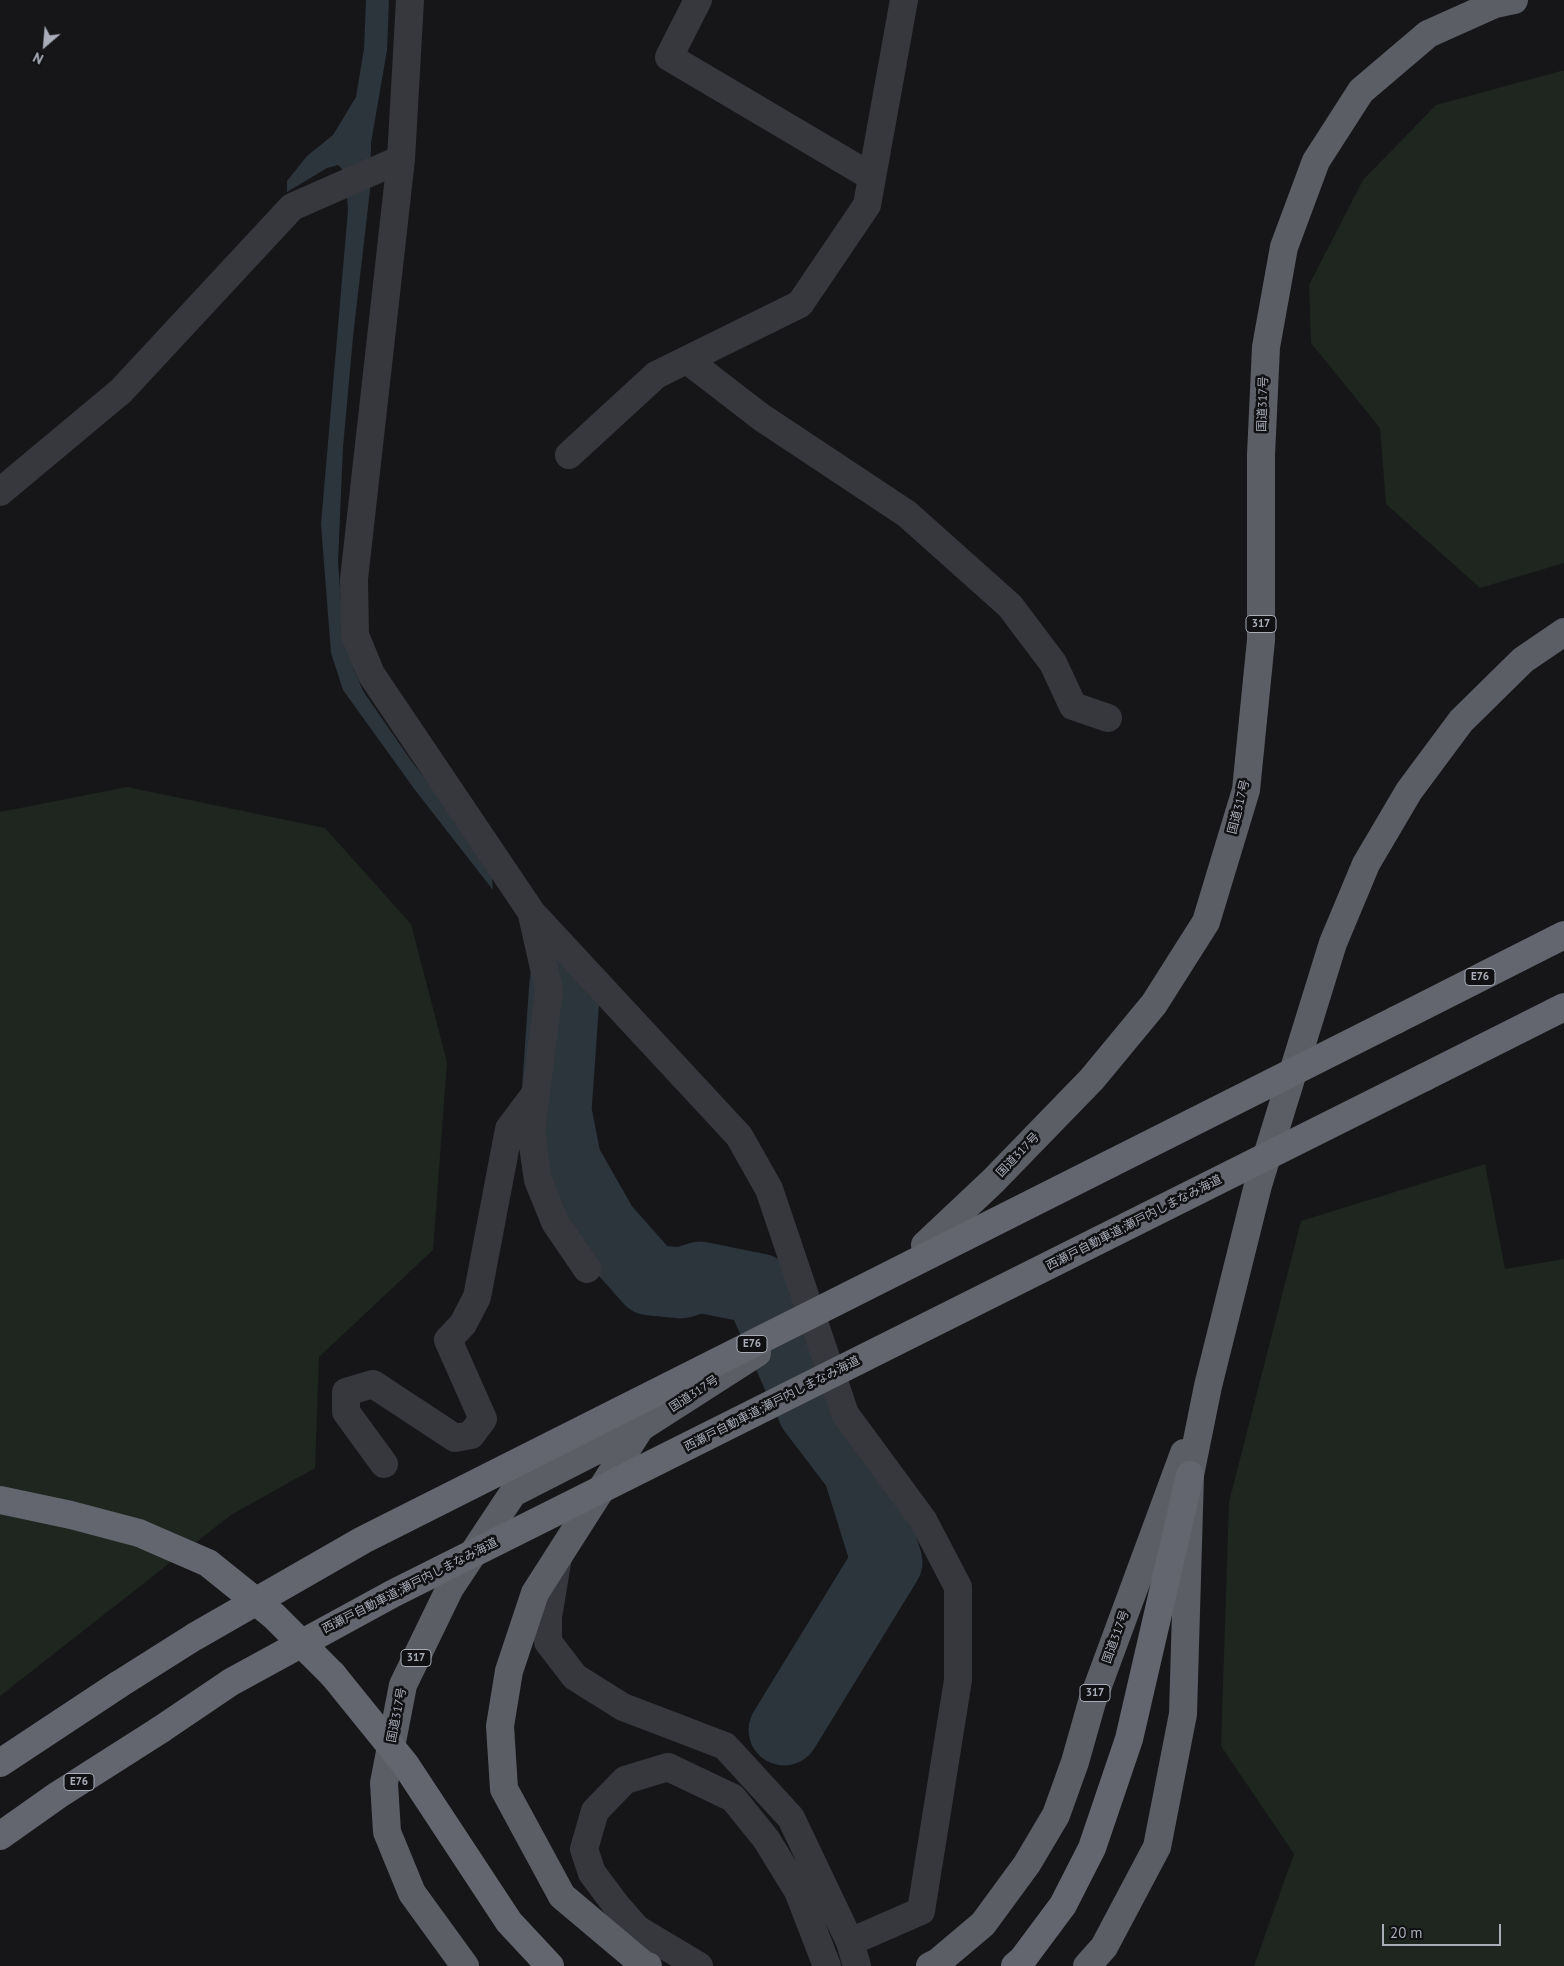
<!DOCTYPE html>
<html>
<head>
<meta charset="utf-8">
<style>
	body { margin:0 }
	#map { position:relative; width:1564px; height:1966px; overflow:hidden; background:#161618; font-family:"PT Sans",sans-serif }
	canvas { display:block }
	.north { position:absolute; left:20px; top:20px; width:50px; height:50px; -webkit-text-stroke:4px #111113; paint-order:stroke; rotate:207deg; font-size:14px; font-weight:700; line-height:20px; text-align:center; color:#a8adb8 }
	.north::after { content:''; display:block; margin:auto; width:18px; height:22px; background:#a8adb8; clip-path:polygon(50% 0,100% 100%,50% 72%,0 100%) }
	.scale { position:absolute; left:1382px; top:1924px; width:119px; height:22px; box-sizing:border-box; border:2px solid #a8adb8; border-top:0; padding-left:6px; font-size:15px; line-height:18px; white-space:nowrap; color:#a8adb8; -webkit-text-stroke:4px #111113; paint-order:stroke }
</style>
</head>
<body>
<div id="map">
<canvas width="1564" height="1966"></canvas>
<div class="north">N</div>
<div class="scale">20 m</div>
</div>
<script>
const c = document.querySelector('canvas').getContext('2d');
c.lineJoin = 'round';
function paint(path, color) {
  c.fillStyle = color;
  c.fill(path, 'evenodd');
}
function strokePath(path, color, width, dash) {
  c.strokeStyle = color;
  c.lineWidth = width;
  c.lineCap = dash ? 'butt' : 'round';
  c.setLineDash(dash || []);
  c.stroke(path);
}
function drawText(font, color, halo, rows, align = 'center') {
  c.font = font + ' "PT Sans","Noto Sans JP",sans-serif';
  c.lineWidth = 5;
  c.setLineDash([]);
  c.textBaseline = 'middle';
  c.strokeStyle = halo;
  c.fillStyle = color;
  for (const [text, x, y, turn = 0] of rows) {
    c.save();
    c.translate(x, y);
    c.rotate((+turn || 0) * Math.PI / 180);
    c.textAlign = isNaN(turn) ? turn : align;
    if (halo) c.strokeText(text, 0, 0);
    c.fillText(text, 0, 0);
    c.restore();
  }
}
const green = new Path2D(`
	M1561,71H1564V563L1480,588L1386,504L1380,428L1311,343L1309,285L1363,180L1436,105Z
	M127,787L325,828L411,924L447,1062L433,1250L319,1357L315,1468L231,1515L0,1696V812Z
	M1485,1164L1505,1269L1564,1259V1966H1254L1294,1854L1221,1746L1229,1502L1301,1221Z`);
const water = new Path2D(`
	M366,0H389L387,50L371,143L370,190L353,337L343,447L338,562L343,630L354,670L363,691L410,759L491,867L493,890L415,790L343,690L331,653L321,524L348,210L345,172L338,165L327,168L287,192V181L307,156L333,135L356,97L364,49Z`);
const river = new Path2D(`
	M565,982L556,1111L566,1162L603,1227L650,1280L681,1283L700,1277L759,1289L813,1410L858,1469L887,1562L784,1730`);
const minor = new Path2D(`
	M410,0L401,159L354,579L355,635L371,674L532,913L739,1136L769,1189L845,1414L923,1520L958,1587V1680L921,1911L850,1942
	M698,0L669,57L872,177
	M687,360L761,417L907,514L1010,606L1053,663L1073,706L1108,718
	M569,455L656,375L800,304L867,205L904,0
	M0,492L121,391L292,207L401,159
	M532,915L549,990L531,1132L538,1180L555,1222L587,1269
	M384,1464L346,1412V1392L373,1384L455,1438L471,1435L483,1419L448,1340L463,1324L477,1297L509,1129L536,1093`);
const tertiary = new Path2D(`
	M558,1557L548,1617V1642L575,1677L623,1707L725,1746L791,1818L850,1942L857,1966
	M699,1966L637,1929L616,1905L592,1873L584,1849L595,1811L625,1780L668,1767L733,1798L766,1839L798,1891L827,1966`);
const trunk = new Path2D(`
	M925,1245L993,1181L1092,1079L1154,1004L1206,922L1246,790L1261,640V455L1266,347L1284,247L1316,161L1361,91L1428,34L1495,4L1514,0
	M639,1430L535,1593L509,1671L500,1726L504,1789L562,1896L644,1965L648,1966
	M465,1966L412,1893L387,1832L384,1783L403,1685L450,1588L513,1493L640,1428
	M930,1966L938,1962L983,1924L1027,1864L1056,1815L1075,1762L1092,1702L1184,1453
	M1087,1966L1104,1947L1157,1847L1183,1714L1190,1475L1208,1386L1258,1185L1333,943L1366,864L1409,791L1461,721L1523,660L1564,632`);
const motorway = new Path2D(`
	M1396,1020L1564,935
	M1425,1077L1564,1007
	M0,1500L71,1515L139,1533L208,1563L274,1616L333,1675
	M0,1763L118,1685
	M0,1836L58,1795L160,1730
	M1015,1966L1022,1960L1063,1905L1092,1848L1129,1739L1190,1475`);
const trunkBridge = new Path2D(`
	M640,1428L757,1353`);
const motorwayBridge = new Path2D(`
	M333,1675L405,1764L509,1922L550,1966
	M118,1685L194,1637L363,1540L1396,1020
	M160,1730L231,1682L394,1593L1425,1077`);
const shields = [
	[1261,624,30],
	[1480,977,30],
	[752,1344,30],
	[416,1658,30],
	[1095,1693,30],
	[79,1782,30]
];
const shieldNames = [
	["317",1261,624],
	["E76",1480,977],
	["E76",752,1344],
	["317",416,1658],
	["317",1095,1693],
	["E76",79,1782]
];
const streetNames = [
	["国道317号",1263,404,-88],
	["国道317号",1239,807,-76],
	["国道317号",1018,1155,-46],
	["西瀬戸自動車道;瀬戸内しまなみ海道",1134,1223,-27],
	["国道317号",694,1394,-33],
	["西瀬戸自動車道;瀬戸内しまなみ海道",772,1404,-27],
	["西瀬戸自動車道;瀬戸内しまなみ海道",410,1586,-27],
	["国道317号",1116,1637,-70],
	["国道317号",397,1715,-79]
];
paint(green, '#1e261f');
paint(water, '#2c353c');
strokePath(river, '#2c353c', 71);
strokePath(minor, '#37383d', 28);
strokePath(tertiary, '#37383d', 28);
strokePath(trunk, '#5b5e65', 28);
strokePath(motorway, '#63666e', 28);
strokePath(trunkBridge, '#5b5e65', 28);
strokePath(motorwayBridge, '#63666e', 28);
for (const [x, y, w] of shields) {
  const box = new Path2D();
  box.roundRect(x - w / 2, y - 8.5, w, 17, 4);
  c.fillStyle = '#111113';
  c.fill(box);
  strokePath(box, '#a8adb8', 1);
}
drawText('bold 11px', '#a8adb8', null, shieldNames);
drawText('12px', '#a8adb8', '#111113', streetNames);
</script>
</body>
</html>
